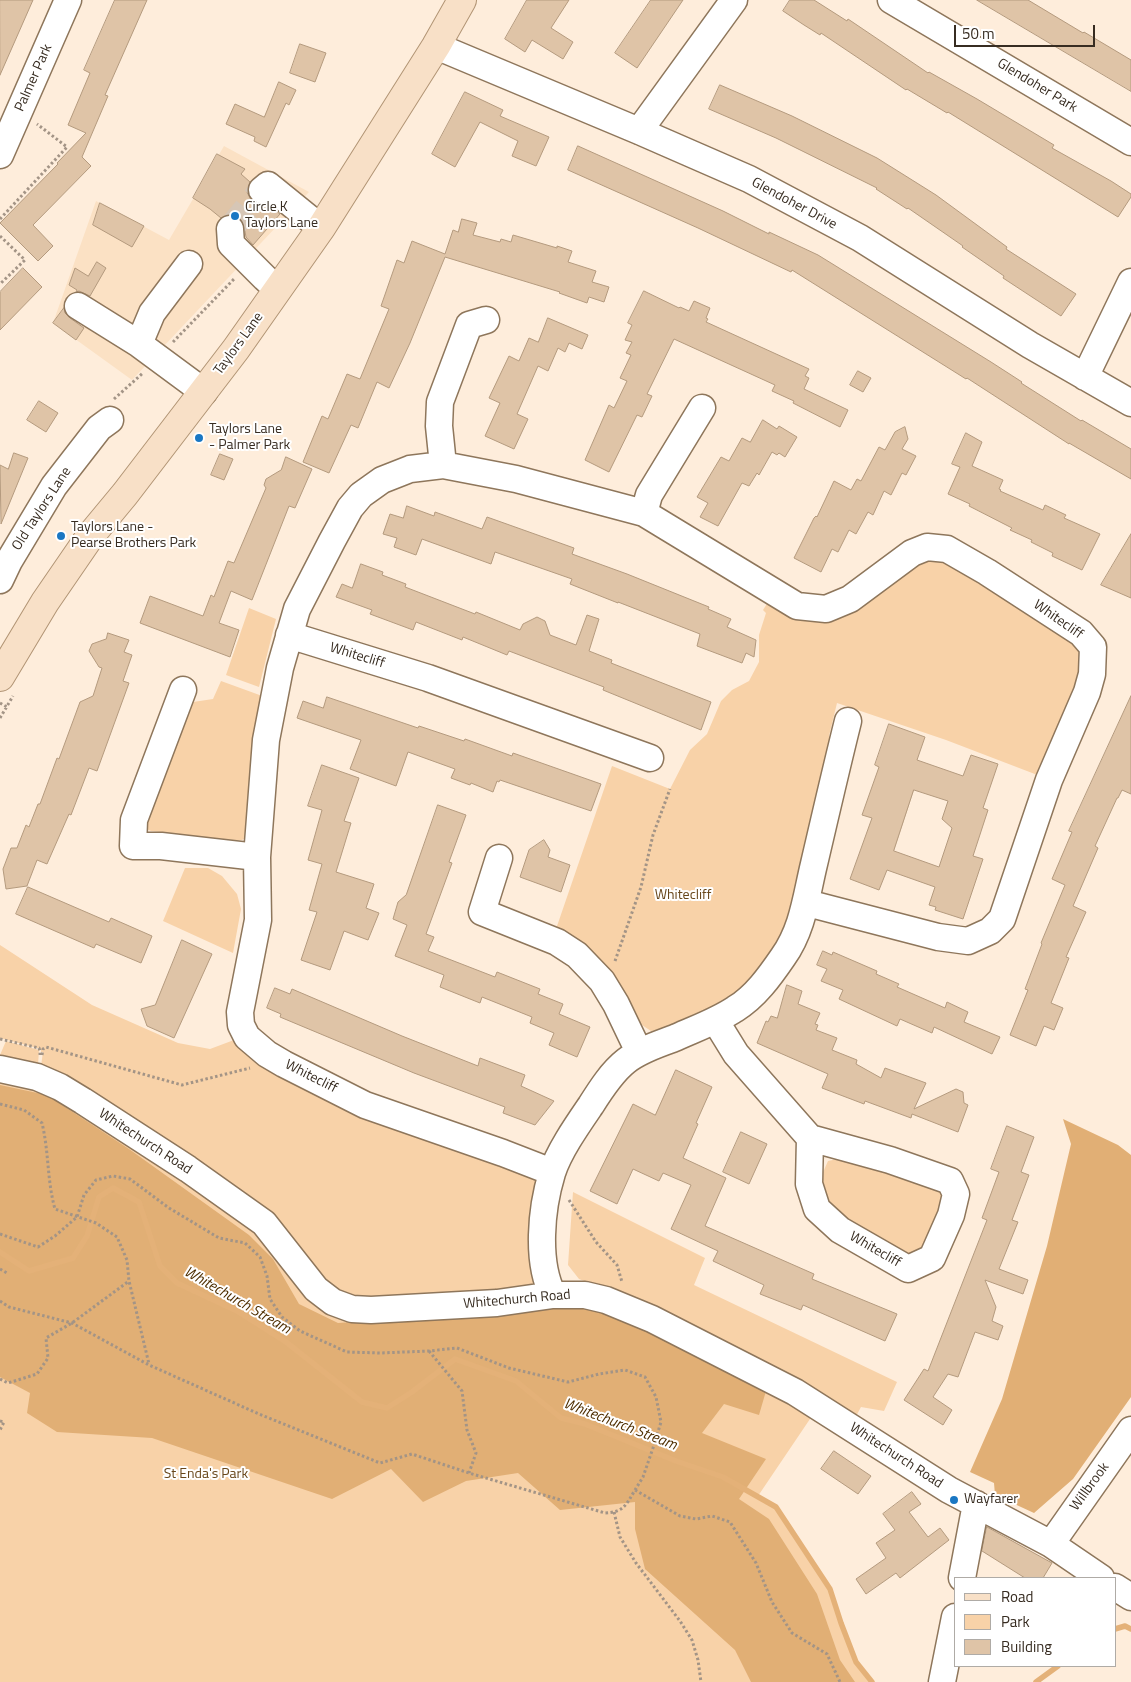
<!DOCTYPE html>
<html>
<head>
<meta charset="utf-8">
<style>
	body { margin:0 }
	#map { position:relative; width:1131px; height:1682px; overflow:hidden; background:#feeddb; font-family:"Titillium Web",sans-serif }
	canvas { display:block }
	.legend { position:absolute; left:954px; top:1577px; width:162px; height:90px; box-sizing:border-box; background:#fff; border:1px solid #afaba6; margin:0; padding:6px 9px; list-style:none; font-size:15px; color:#372c21 }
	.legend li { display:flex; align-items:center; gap:10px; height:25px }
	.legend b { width:25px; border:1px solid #afaba6 }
	.scale { position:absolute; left:954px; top:25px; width:141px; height:22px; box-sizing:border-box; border:2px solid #372c21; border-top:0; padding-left:6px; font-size:15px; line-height:18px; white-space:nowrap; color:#372c21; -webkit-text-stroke:4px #fff; paint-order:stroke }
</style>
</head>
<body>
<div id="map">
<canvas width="1131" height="1682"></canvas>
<ul class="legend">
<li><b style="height:6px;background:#f8e0c7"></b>Road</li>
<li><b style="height:14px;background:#f8d2a8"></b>Park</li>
<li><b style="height:14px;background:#dfc4a7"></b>Building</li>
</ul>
<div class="scale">50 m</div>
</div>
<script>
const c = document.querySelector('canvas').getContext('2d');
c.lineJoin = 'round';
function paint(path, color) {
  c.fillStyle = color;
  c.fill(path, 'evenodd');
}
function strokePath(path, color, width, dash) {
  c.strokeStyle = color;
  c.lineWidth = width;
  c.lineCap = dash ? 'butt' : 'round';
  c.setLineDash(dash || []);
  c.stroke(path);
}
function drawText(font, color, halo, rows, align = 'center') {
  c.font = font + ' "Titillium Web",sans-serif';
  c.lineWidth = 4;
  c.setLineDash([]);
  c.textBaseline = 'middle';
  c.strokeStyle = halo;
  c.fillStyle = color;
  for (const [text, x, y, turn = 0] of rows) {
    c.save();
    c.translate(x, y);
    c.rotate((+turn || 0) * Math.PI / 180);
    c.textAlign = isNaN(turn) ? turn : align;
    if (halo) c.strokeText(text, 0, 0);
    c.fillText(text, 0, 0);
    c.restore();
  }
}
const built = new Path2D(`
	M224,146L309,192L132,380L53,323L96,201L169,240Z`);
const green = new Path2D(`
	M945,559L1076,640L1086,664L1040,776L946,740L837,703L829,736L832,737L788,924L770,959L728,1003L666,1029L651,1031L642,1025L630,1007L556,929L612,766L670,789L690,750L707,734L721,701L732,690L749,681L759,662V635L766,613L763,610L768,602L797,617L915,561Z
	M249,608L276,619L259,687L226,675Z
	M221,681L265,697L249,836L242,840L232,841L151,831L144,828L184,718L193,702L213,699Z
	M185,868H208L222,876L237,894L241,909L233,953L163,921Z
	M0,945L92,1005L178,1043L210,1049L234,1040L237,1045L541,1176L539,1286L400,1300L339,1296L60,1073L0,1055L6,1041L39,1050L38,1065L41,1066L43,1052H41V1049L0,1038Z
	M0,1077L60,1096L257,1230L309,1293L628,1316L812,1416L758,1496L776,1507L830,1589L854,1663L869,1682H0Z
	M842,1158L948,1192L931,1242L907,1261L834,1216L817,1186L828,1161Z
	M573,1192L705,1258L694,1285L897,1382L884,1411L861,1407L855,1418L597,1286L579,1279L568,1265Z`);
const forest = new Path2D(`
	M0,1085L47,1095L129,1149L249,1235L273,1259L299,1304L338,1323L590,1305L649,1329L766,1391L759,1415L724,1404L702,1433L766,1459L739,1499L769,1519L817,1594L840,1660L855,1682H751L735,1650L645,1569L635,1529V1502L560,1510L518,1473L466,1481L423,1502L391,1469L332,1499L152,1438L57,1432L27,1413L30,1393L0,1377Z
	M1063,1119L1118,1145L1131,1155V1397L1073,1479L1034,1513L995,1495L994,1483L970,1472L1002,1399L1047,1246L1071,1144Z`);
const stream = new Path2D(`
	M0,1252L29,1271L73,1258L87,1236L99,1197L113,1188L139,1202L160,1266L177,1283L237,1311L286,1342L362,1402L387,1408L412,1392L455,1359L516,1381L561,1418L585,1424L676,1461L723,1477L776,1507L830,1589L841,1623L856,1662L872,1682
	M1115,1629L1125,1626L1131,1629
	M1036,1682L1058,1666`);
const building = new Path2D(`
	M0,0H33L0,75Z
	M115,0H147L105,95L108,96L82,157L91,166L33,225L53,246L38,261L0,223L58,164L57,163L86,133L68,125L90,73L84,70Z
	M527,0H569L551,28L573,42L563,59L532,40L525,52L505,39Z
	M651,0H683L637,68L615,53Z
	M790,0H814L847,21L848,19L928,73L929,72L977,99L1054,145L1052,148L1111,181L1131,194V197L1118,217L948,112L947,113L907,89L906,90L821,33L820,35L804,25L783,11Z
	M977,0H1028L1083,33L1084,32L1131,60V91Z
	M300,44L326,53L315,82L290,73Z
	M279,82L296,90L289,105L286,103L266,147L254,141L255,137L226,124L235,104L264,117Z
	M720,85L792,116L877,158L936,195L1007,247L1006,249L1076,294L1061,316L1003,278L1004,276L962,247L963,246L908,208L907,209L876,189L877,188L776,138L709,109Z
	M465,92L503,110L500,116L549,137L536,166L512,156L518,141L480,122L455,167L432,154Z
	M578,146L723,211L769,234V232L818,255L991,362L1022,382L1021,383L1081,421L1082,420L1131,449V479L1069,443V444L967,378L966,379L792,270L791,272L698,228L568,170Z
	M217,154L245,169L241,174L250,182L247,192L251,200L257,204H267L280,214L253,245L246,237L243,221L237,216L229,214L221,218L210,209L193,198Z
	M100,203L144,226L132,247L93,225Z
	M462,219L477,223L473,235L500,242L501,239L511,242L513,235L557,248V246L572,251L568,262L596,271L592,282L609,287L604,302L589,297L587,303L559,293L560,292L445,257L410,343L389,388L377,382L358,428L351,425L329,473L303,462L322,416L328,419L347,374L360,379L389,309L381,306L397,260L404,263L412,241L445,254L453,230L458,232Z
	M97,262L106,268L90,296L79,291L76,292L77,290L69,285L75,268L88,276Z
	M23,268L42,287L0,330V292Z
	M644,291L679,308L680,307L689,311L694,301L710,308L706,318L708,319L706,322L809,369L805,376L809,378L804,389L848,410L840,427L793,403L794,401L772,391L775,385L674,339L647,394L652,396L642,417L637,415L609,472L585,460L609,405L614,408L627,381L620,378L631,355L626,353L632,342L625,340L632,325L628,323Z
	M64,308L65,313L70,318L84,328L76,340L53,323Z
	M548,318L588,335L582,349L569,343L565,352L558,348L548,371L538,366L517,414L528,419L514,449L485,436L500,403L489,398L509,356L519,361L529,338L538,342Z
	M858,371L871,378L863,392L850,385Z
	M39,401L58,413L46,432L27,420Z
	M763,420L777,429L779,426L797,437L785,457L779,453L777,455L772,452L759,475L757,473L749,486L742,483L718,526L700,517L708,503L697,497L721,457L729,461L742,438L750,442Z
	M905,427L908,439L902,449L916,456L906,475L902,473L891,495L884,491L873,515L868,512L856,534L849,530L838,552L832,549L821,572L794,558L814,518L816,516L817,517L834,481L851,490L857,479L861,481L879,447L885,450L895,432Z
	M966,433L982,442L972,466L1003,480L999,489L1001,490L1000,491L1043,510L1045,505L1066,515L1064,518L1100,534L1082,570L1052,556L1053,553L1031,542L1032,540L1010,530L1012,528L969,506L970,504L948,494L960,467L952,464Z
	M14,453L28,458L1,524L0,465L8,469Z
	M220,454L233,459L224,480L211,475Z
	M286,457L312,469L295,508L289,506L252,600L231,591L219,623L239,630L230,657L140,623L150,596L203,616L211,595L214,597L228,561L234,563L266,488L264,485L266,479L281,470Z
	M407,506L434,516L435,512L482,529L487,517L574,548L572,554L627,574L709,607L708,609L731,619L727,627L756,640L754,657L746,653L742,663L697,646L700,634L618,602V603L570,584L572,579L495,552L491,564L422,539L416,555L394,547L397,538L383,534L390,514L403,518Z
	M1131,534V598L1101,585Z
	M361,564L383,572L382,575L406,584L405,587L475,614L476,612L520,630L523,624L537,617L545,621L550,635L576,645L587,615L599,619L589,651L612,660L611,663L711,702L701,730L603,690L604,687L509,651L507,655L463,637L462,640L416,622L413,630L370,614L372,610L336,597L342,584L352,588Z
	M108,633L129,640L124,652L132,655L123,681L129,683L97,771L89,768L71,815L69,814L47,864L37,860L27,886L6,889L3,869L11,848H17L26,825L29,827L38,804H40L57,758L59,759L80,702L93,696L102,668L99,667L89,651L92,644L106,639Z
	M1131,696V794L1122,790L1118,798H1117L1095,846L1098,848L1073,906L1086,912L1066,957L1069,958L1051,1003L1063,1008L1054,1030L1044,1026L1036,1046L1010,1035L1028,990L1025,989L1042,944L1041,943L1065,885L1052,879L1072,832L1069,831Z
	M327,697L418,728L419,726L464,741L465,739L512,756L513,753L601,784L591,811L500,780L499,782L497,781L493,792L471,783L470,785L451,778L455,769L408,752L396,786L350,769L361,740L297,718L303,701L323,708Z
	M889,724L925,737L917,760L963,776L971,755L998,764L983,808L988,810L973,856L983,859L963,919L935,910L936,907L929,905L935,887L887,870L879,890L850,879L872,818L862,815L879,767L875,765ZM914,790L948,801L942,819L952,828L939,867L894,851Z
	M322,765L359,778L344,821L351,823L336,872L374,884L366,908L379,913L368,940L344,931L330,970L301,960L317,912L309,910L322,864L308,860L322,810L308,806Z
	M438,805L466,815L449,862L452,863L426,934L434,937L428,951L495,977L497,972L540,989L538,994L563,1004L559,1014L590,1027L577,1057L549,1045L554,1033L530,1023L532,1017L482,997L480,1003L440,987L444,975L395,956L407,925L393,919L398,902L406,895Z
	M544,840L550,850L548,857L570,865L561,892L520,877L529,850Z
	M28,887L109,922L111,918L152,936L141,963L96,944L94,948L16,914Z
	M182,940L212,954L174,1038L147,1026L141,1009L155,1005Z
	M823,951L832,955L833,952L877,971L876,974L899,984L897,987L945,1008L947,1002L968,1012L964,1022L1000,1037L992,1054L934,1027L932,1033L900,1019L897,1026L839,999L843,990L821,981L827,969L817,965Z
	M787,985L802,991L798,1004L820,1013L815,1024L818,1025L816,1030L837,1038L832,1050L857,1060L856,1064L881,1078L885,1068L926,1083L914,1109L956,1089L963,1092L964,1103L968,1105L958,1132L912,1114L911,1118L865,1101L864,1104L822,1088L828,1074L757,1043L766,1021L768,1022L771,1016L777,1018Z
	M275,988L290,994L292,989L402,1036L478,1066L480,1058L525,1075L521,1086L554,1101L535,1125L503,1113L505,1107L414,1073L280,1017L281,1014L267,1008Z
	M676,1070L712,1087L696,1123L698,1124L683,1158L726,1178L705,1226L814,1274L812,1279L897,1314L885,1341L803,1305L801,1310L760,1294L764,1285L713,1261L718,1251L671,1229L691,1185L663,1173L659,1181L633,1169L617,1204L590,1191L633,1104L655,1115Z
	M1007,1126L1034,1137L1021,1172L1029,1175L1012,1220L1018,1222L999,1269L1028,1280L1023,1294L985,1280L996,1307L992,1321L1003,1326L998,1340L975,1332L958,1377L948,1374L933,1397L952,1410L943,1425L904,1400L924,1369L928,1371L987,1220L982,1218L999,1172L991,1169Z
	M741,1132L767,1144L749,1184L723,1172Z
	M834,1451L871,1476L858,1494L821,1469Z
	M912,1492L921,1504L909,1512L928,1537L940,1528L949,1540L900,1578L896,1573L866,1594L856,1579L886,1558L876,1543L895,1530L883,1514Z
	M987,1527L1052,1563L1043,1578H1025L982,1551Z`);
const minorTunnel = new Path2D(`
	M230,229L262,190`);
const path = new Path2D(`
	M0,219L67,147L37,124
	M0,236L25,260L0,284
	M173,342L235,278
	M114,399L143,373
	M0,703L7,707
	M0,718L13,696
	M615,961L641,887L653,835L670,789
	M0,1039L39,1048L40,1051V1055
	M42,1055L43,1049L46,1047L182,1085L250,1068
	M0,1104L24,1110L42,1123C49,1152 47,1181 55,1209L96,1223L117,1237L127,1260L129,1281L149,1364
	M569,1200L596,1242L617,1265L622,1282
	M0,1234L38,1247L55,1236L77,1217L84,1195L96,1180L113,1176L130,1179L169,1208L219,1238L245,1243L260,1257L267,1276L270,1299L282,1317L300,1331L347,1352L380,1353L429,1351L457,1348L509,1368L568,1382L599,1374L625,1370L645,1377L656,1397L661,1422L653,1448L643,1477L635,1490
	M0,1269L7,1273
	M0,1301L9,1307L72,1323L149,1365L176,1377L259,1414L380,1463L412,1454L469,1473L605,1513C624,1512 626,1505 635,1490L680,1516L696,1519L712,1516L730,1522L756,1563L772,1602L792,1633L827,1654L840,1682
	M429,1351L462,1391L467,1430L476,1453L469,1473
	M0,1379L8,1383L37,1374L48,1358L46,1338L72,1323L129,1281
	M0,1421L4,1422L0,1430
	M614,1512L620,1537L636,1563L680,1621L692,1640L698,1660L701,1682`);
const minor = new Path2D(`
	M891,0L1131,142
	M436,46L639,131L749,179L860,238L1030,345L1131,403
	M639,131L734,0
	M0,155L68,0
	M262,190L268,185L321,228
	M230,229L231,244L265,278L277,289
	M78,306L139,344L204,392
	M139,344L152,313L189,264
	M1085,377L1131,282
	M443,465L439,426L440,402L469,325L486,320
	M644,513L649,495L702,408
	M0,580L9,561L54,486L99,428L110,420
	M289,635L428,678L650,758
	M183,690L134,820L133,846H161L257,857
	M499,858L482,912L557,942L577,955L602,981L616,1004L639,1052
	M715,1020L736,1054L810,1138L890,1160L950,1181L956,1194L951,1215L932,1258L908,1269L840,1230L817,1209L809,1184L810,1138
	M0,1069L37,1077L60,1087L83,1101L188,1169L264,1223L316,1289L333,1302L352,1309L371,1310L497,1303L553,1295H585L606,1300L652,1319L795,1392L949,1490L1051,1544L1101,1578
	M552,1172L503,1153L365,1105L284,1064L267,1054L247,1037L241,1025L240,1012L258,920L257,857L266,740L280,668L297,609L332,541L350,508L361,495L382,480L410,469L443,465L516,479L644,513L797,606L826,609L850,599L912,553L927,547L947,549L987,572L1081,633L1093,647L1092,674L1087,692L1049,780L1002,919L990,931L968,941L938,937L807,903
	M553,1295C536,1262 541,1209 552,1173C559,1151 578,1124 591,1105C601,1089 612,1072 626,1061C641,1049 660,1044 677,1037C697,1028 717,1021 735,1009C755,997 770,976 783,957C803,929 806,897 814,864C825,817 836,769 848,721
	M1051,1544L1131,1430
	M962,1578L976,1504
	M1115,1587L1131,1597
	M942,1682L955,1617`);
const major = new Path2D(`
	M0,677L45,602L91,535L125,494L236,349L321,228L436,46L462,0`);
const markers = [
	[235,216,5,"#1a77c3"],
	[199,438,5,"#1a77c3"],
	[61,536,5,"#1a77c3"],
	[954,1500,5,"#1a77c3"]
];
const streetNames = [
	["Palmer Park",34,78,-66],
	["Glendoher Park",1037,86,31],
	["Glendoher Drive",794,204,28],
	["Taylors Lane",239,344,-54],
	["Old Taylors Lane",42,509,-57],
	["Whitecliff",1058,620,35],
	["Whitecliff",357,656,17],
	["Whitecliff",311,1077,27],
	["Whitechurch Road",145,1142,33],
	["Whitecliff",875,1250,30],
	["Whitechurch Road",517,1300,-5],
	["Whitechurch Road",896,1456,33],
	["Willbrook",1090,1487,-54]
];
const poiNames = [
	["Circle K",245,208],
	["Taylors Lane",245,224],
	["Taylors Lane",209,430],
	["- Palmer Park",209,446],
	["Taylors Lane -",71,528],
	["Pearse Brothers Park",71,544],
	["Wayfarer",964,1500]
];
const parkNames = [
	["Whitecliff",683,896],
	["St Enda's Park",206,1475]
];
const waterNames = [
	["Whitechurch Stream",237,1301,30],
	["Whitechurch Stream",620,1425,21]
];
paint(built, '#fbe1c4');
paint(green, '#f8d2a8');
paint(forest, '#e1af75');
strokePath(stream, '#e4b178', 5.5);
paint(building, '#dfc4a7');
strokePath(building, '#b49a7e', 1);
strokePath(minorTunnel, '#d6c6b6', 26, [26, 13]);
strokePath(minor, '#8e765b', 29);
strokePath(major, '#b19474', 30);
strokePath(path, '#a39486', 3, [2.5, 2.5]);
strokePath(minor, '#fff', 26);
strokePath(major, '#f8e0c7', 28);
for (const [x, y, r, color] of markers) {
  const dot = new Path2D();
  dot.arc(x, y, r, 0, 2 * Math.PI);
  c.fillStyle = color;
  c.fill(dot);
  strokePath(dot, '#fff', 2);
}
drawText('14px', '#372c21', '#fff', streetNames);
drawText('14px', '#372c21', '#fff', poiNames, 'left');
drawText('14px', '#68461a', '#fff', parkNames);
drawText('italic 15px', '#4e2e00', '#fff', waterNames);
</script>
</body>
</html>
